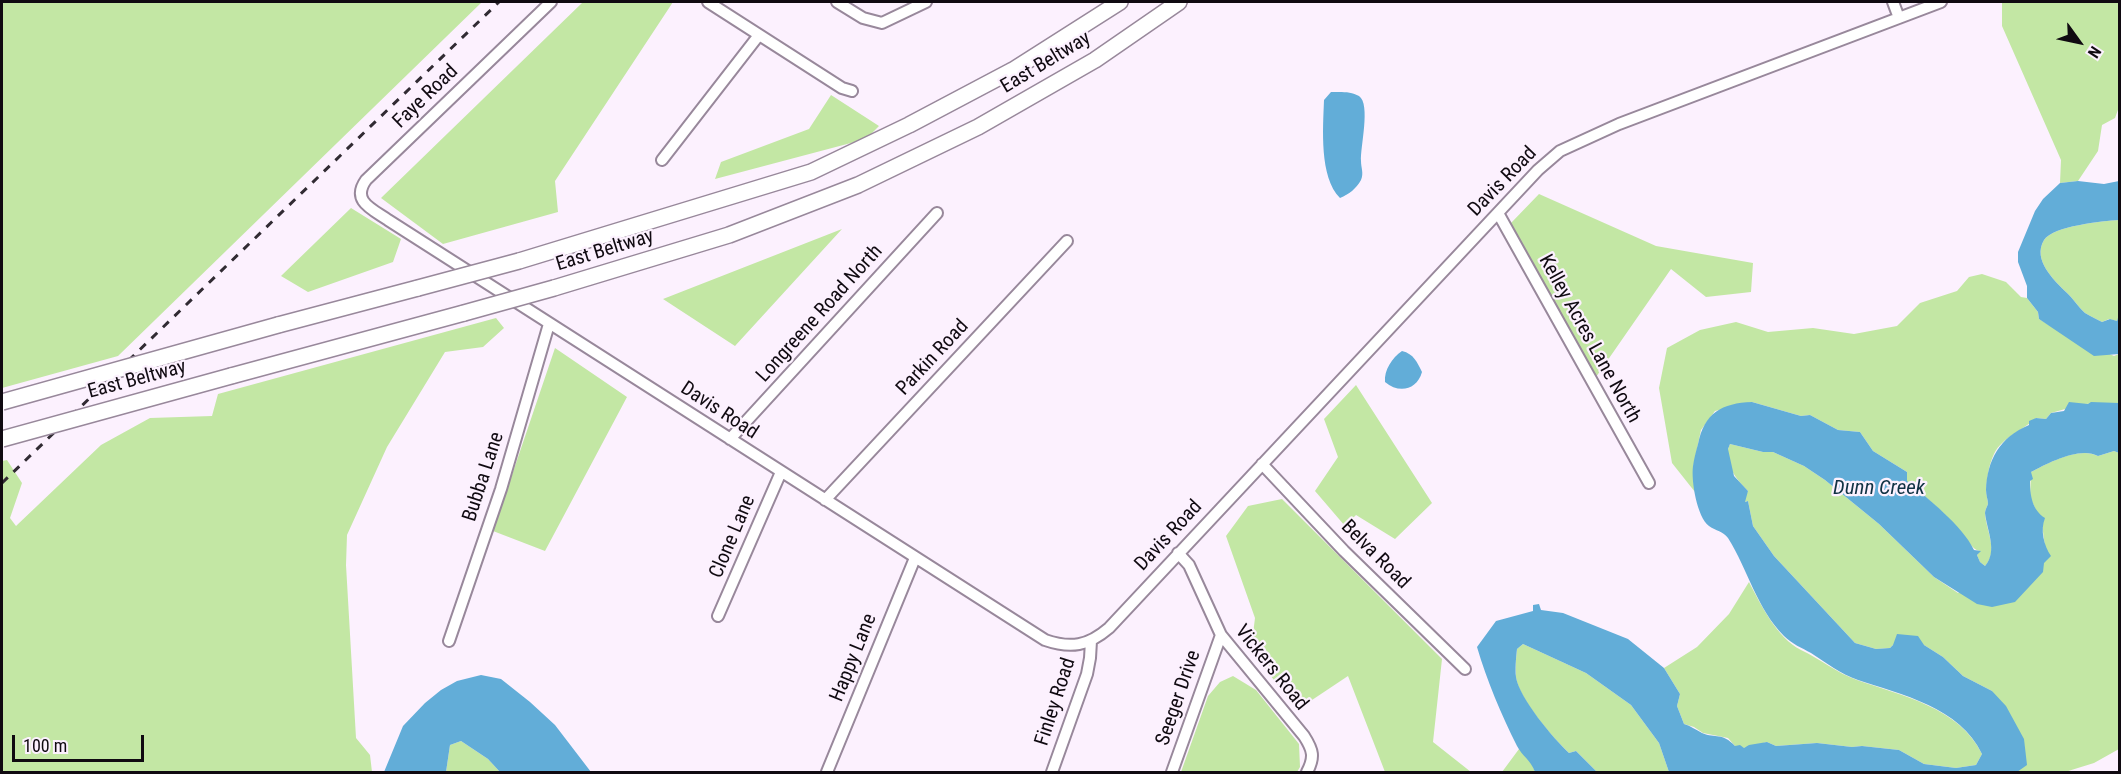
<!DOCTYPE html>
<html>
<head>
<meta charset="utf-8">
<style>
	body { margin:0 }
	#map { position:relative; width:2121px; height:774px; overflow:hidden; background:#fcf1fe; font-family:"Roboto Condensed",sans-serif }
	canvas { display:block }
	.frame { position:absolute; inset:0; border:3px solid #100a11; pointer-events:none }
	.north { position:absolute; left:2049px; top:12px; width:60px; height:60px; -webkit-text-stroke:4px #fcf1fe; paint-order:stroke; rotate:123deg; font-size:16px; font-weight:700; line-height:24px; text-align:center; color:#100a11 }
	.north::after { content:''; display:block; margin:auto; width:21px; height:27px; background:#100a11; clip-path:polygon(50% 0,100% 100%,50% 72%,0 100%) }
	.scale { position:absolute; left:12px; top:735px; width:132px; height:27px; box-sizing:border-box; border:3px solid #100a11; border-top:0; padding-left:8px; font-size:18px; line-height:21px; white-space:nowrap; color:#100a11; -webkit-text-stroke:4px #fcf1fe; paint-order:stroke }
</style>
</head>
<body>
<div id="map">
<canvas width="2121" height="774"></canvas>
<div class="frame"></div>
<div class="north">N</div>
<div class="scale">100 m</div>
</div>
<script>
const c = document.querySelector('canvas').getContext('2d');
c.lineJoin = 'round';
function paint(path, color) {
  c.fillStyle = color;
  c.fill(path, 'evenodd');
}
function strokePath(path, color, width, dash) {
  c.strokeStyle = color;
  c.lineWidth = width;
  c.lineCap = dash ? 'butt' : 'round';
  c.setLineDash(dash || []);
  c.stroke(path);
}
function drawText(font, color, halo, rows, align = 'center') {
  c.font = font + ' "Roboto Condensed",sans-serif';
  c.lineWidth = 4.5;
  c.setLineDash([]);
  c.textBaseline = 'middle';
  c.strokeStyle = halo;
  c.fillStyle = color;
  for (const [text, x, y, turn = 0] of rows) {
    c.save();
    c.translate(x, y);
    c.rotate((+turn || 0) * Math.PI / 180);
    c.textAlign = isNaN(turn) ? turn : align;
    if (halo) c.strokeText(text, 0, 0);
    c.fillText(text, 0, 0);
    c.restore();
  }
}
const green = new Path2D(`
	M2,2H482L118,356L2,388Z
	M583,2H673L555,181L558,212L443,244L381,198Z
	M2002,2H2119V107L2115,118L2102,125L2098,151L2078,181L2060,183L2061,160L2002,26Z
	M831,95L879,126L866,139L715,179L721,162L809,129Z
	M1539,194L1656,246L1753,263L1751,292L1706,297L1671,269L1596,377L1511,223Z
	M351,208L401,239L393,262L308,292L281,276Z
	M2119,220L2120,315L2117,321L2109,319L2102,322C2096,319 2090,316 2085,313C2078,307 2073,298 2066,292C2054,280 2032,260 2044,240C2053,226 2103,221 2119,220Z
	M842,229L735,346L663,299Z
	M1982,274L2006,282L2021,297L2027,298L2038,312L2039,319L2062,333L2114,356L2119,354V403L2083,404L2051,413L2046,419L2036,418C2024,430 2002,437 1994,454C1989,464 1987,478 1986,490C1986,494 1988,500 1988,504C1987,507 1985,510 1985,513C1986,531 1999,551 1985,566L1980,562L1977,555L1980,551C1972,550 1966,538 1960,531C1944,512 1926,497 1906,481L1907,472L1873,451L1860,432L1838,430L1810,415L1801,416L1752,402L1715,411L1701,430L1693,468L1695,492L1672,463L1659,388L1667,348L1700,330L1736,322L1768,332L1813,328L1854,334L1897,326L1920,303L1957,291L1969,277Z
	M496,318L504,328L483,347L445,352L387,447L347,535L346,565L356,738L370,755L372,772H2V461L7,460L22,483L10,518L16,526L101,445L150,418L212,416L218,394Z
	M555,348L627,397L545,551L493,531Z
	M1356,385L1432,503L1395,539L1356,515L1345,526L1315,491L1338,457L1324,419Z
	M1730,444L1763,452H1773L1804,466L1825,480L1879,524L1934,577L1958,593L2045,547L2042,524L2030,497L2031,472C2048,463 2079,446 2098,456L2114,451L2119,453V749L2094,763L2065,772H2017L1992,691L1963,676L1943,657L1924,645H1893L1890,648L1876,649L1855,643L1774,556L1753,526L1748,501L1745,502L1744,498L1748,491C1737,480 1721,461 1730,444Z
	M1282,499L1442,659L1433,742L1471,772H1385L1348,676L1297,710L1251,650L1255,618L1226,536L1248,506Z
	M1749,582C1761,605 1777,638 1801,650C1820,659 1837,673 1857,680C1902,696 1959,707 1982,754L1976,765L1956,768L1924,764L1899,750L1862,746L1852,747L1817,743L1776,746L1767,742L1744,748L1735,746L1728,738L1703,733L1694,727L1684,724L1677,706L1680,694L1664,668L1697,647L1729,614Z
	M1523,644L1586,673L1631,705L1659,743L1669,772H1597L1576,751L1569,753C1554,739 1518,698 1516,677C1515,668 1516,658 1517,649Z
	M1233,676L1256,690L1299,744L1300,767L1297,772H1181L1208,696L1220,682Z
	M461,741L488,759L500,772H446L450,745Z
	M1519,749L1531,761L1535,772H1502Z`);
const water = new Path2D(`
	M1331,92C1340,92 1351,91 1359,96C1371,104 1360,148 1361,161C1361,168 1364,173 1361,180C1356,189 1349,194 1340,198C1319,177 1323,128 1324,100Z
	M2078,181L2104,184L2119,181V220C2103,221 2053,226 2044,240C2032,260 2054,280 2066,292C2073,298 2078,307 2085,313C2090,316 2096,319 2102,322L2110,319L2117,321L2119,315V354L2094,356L2039,319L2038,312L2027,298V286L2018,262V252L2035,211L2043,199L2060,183Z
	M1402,351C1414,354 1417,362 1422,372C1417,390 1399,394 1385,382C1384,370 1392,358 1402,351Z
	M1752,402L1801,416L1810,415L1838,430L1860,432L1873,451L1907,472V481C1927,498 1963,526 1974,550L1981,551L1977,555L1980,562L1985,566C1998,551 1987,531 1985,513C1985,510 1987,507 1988,504C1988,500 1986,495 1986,490C1987,460 2000,437 2029,425V421L2036,418L2046,419L2051,413L2064,411L2069,402L2088,404L2091,402L2119,403V453L2114,451L2098,456C2080,446 2048,463 2031,472L2033,479L2030,481C2030,495 2032,510 2045,518C2040,530 2044,546 2051,556L2044,563L2043,572L2015,602L1992,607L1977,604L1934,577L1879,524L1825,480L1804,466L1773,452H1763L1730,444L1728,449L1734,476L1748,491L1745,502L1748,501L1753,526L1774,556L1855,643L1876,649L1890,648L1893,645L1897,634L1918,636L1924,645L1943,657L1963,676L1992,691L2006,706L2024,739L2027,765L2017,772H1669L1659,743L1631,705L1586,673L1523,644L1517,649C1516,658 1515,669 1516,677C1519,698 1554,739 1569,753L1576,751L1597,772H1535C1530,759 1523,757 1517,746C1501,714 1487,681 1477,647L1496,621L1533,611V605L1539,604L1541,610L1563,613L1628,639L1664,668L1680,694L1677,706L1684,724C1691,726 1696,730 1702,733C1716,739 1722,732 1735,746L1740,745L1744,748L1749,745L1767,742L1776,746L1817,743L1852,747L1862,746L1899,750L1924,764L1956,768L1976,765L1982,754C1960,707 1902,695 1858,680C1841,674 1826,663 1811,653C1802,648 1792,644 1784,636C1757,609 1748,570 1728,538C1723,531 1716,531 1709,526C1697,517 1691,481 1693,466C1694,459 1696,451 1698,444C1704,413 1722,403 1752,402Z
	M481,675L501,679L530,702L555,725L591,772H500L488,759L461,741L450,745L446,772H384L403,726L425,703L441,690L457,681Z`);
const minor = new Path2D(`
	M551,2L366,180C351,201 372,209 388,220L1045,640C1071,649 1088,646 1109,628L1538,170L1560,151L1619,124L1941,2
	M708,2L842,88L852,91
	M837,2L863,18L882,23L926,2
	M1893,2L1899,18
	M662,160L759,35
	M1498,213L1649,483
	M730,439L937,213
	M1262,464L1344,551L1465,669
	M825,500L1067,241
	M1178,553L1189,565L1221,635L1304,736C1313,750 1315,757 1307,772
	M718,616L781,472
	M449,641L501,489L549,324
	M827,772L915,558
	M1052,772L1087,674L1090,658L1091,641
	M1172,772L1221,635`);
const highway = new Path2D(`
	M519,261L811,172L909,125L1013,70L1120,2
	M554,288L729,235L858,185L978,127L1095,60L1179,2
	M278,325L418,288
	M231,376L464,313`);
const rail = new Path2D(`
	M2,483L499,2`);
const highwayBridge = new Path2D(`
	M418,288L519,261
	M464,313L554,288
	M2,402L278,325
	M2,439L231,376`);
const streetNames = [
	["East Beltway",1046,63,-31],
	["Faye Road",426,97,-44],
	["Davis Road",1503,182,-46],
	["East Beltway",605,251,-17],
	["Longreene Road North",820,314,-48],
	["Kelley Acres Lane North",1589,339,61],
	["Parkin Road",933,358,-47],
	["East Beltway",137,380,-15],
	["Davis Road",719,411,33],
	["Bubba Lane",484,477,-72],
	["Davis Road",1169,536,-47],
	["Clone Lane",733,537,-67],
	["Belva Road",1375,555,45],
	["Happy Lane",854,658,-68],
	["Vickers Road",1271,668,51],
	["Seeger Drive",1179,698,-71],
	["Finley Road",1056,702,-72]
];
const waterNames = [
	["Dunn Creek",1879,489]
];
paint(green, '#c3e7a4');
paint(water, '#62add8');
strokePath(minor, '#98889b', 14);
strokePath(highway, '#98889b', 18);
strokePath(minor, '#fff', 10);
strokePath(highway, '#fff', 15);
strokePath(rail, '#312b33', 3, [8, 8]);
strokePath(highwayBridge, '#98889b', 18, []);
strokePath(highwayBridge, '#fff', 15);
drawText('20px', '#100a11', '#fcf1fe', streetNames);
drawText('italic 21px', '#103244', '#fcf1fe', waterNames);
</script>
</body>
</html>
